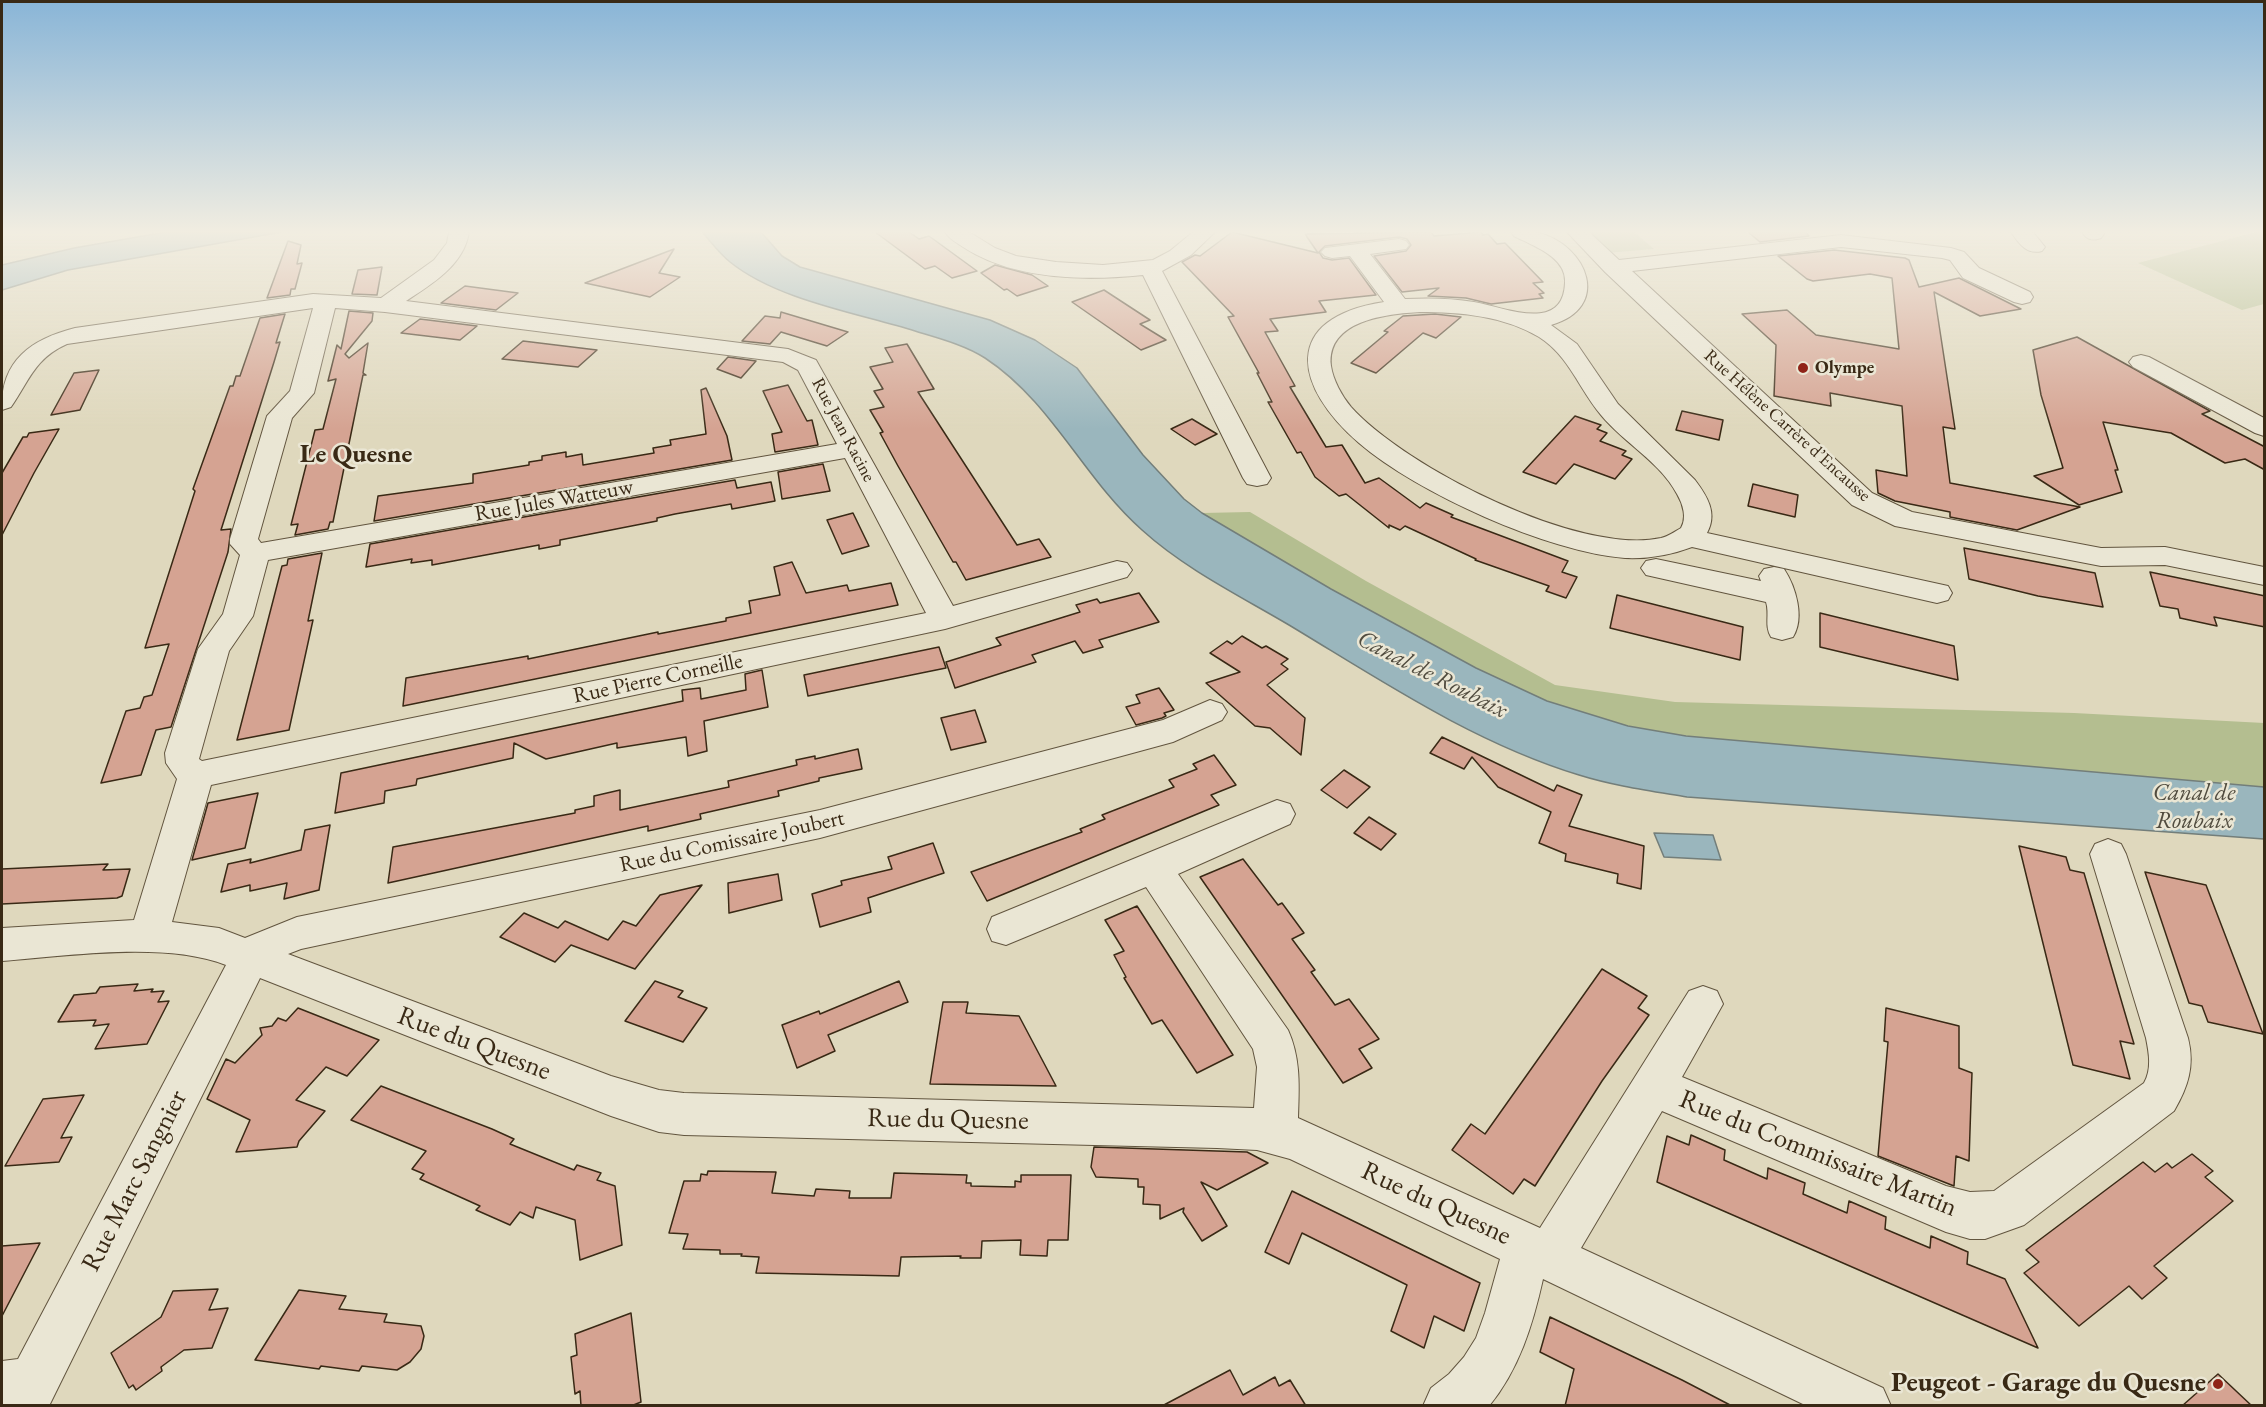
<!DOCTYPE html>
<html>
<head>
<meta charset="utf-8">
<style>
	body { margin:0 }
	#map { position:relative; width:2266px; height:1407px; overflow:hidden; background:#dfd8bd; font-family:"EB Garamond",serif }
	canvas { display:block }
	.frame { position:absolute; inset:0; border:3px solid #392915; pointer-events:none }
</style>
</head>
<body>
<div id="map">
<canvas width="2266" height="1407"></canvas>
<div class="frame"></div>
</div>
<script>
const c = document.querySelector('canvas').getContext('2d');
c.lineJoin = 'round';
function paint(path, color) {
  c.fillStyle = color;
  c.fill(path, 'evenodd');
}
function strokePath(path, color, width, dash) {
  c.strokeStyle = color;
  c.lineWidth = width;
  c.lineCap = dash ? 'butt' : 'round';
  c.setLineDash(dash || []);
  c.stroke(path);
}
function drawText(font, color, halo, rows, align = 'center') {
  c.font = font + ' "EB Garamond",serif';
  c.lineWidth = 5;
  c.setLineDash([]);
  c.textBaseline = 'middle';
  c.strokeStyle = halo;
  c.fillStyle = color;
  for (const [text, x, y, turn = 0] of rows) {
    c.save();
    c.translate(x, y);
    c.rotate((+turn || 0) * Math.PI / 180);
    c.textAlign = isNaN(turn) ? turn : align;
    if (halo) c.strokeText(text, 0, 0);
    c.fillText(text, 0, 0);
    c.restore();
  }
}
const green = new Path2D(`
	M1584,232H1634L1654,249L1606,253Z
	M2256,232H2264V304L2242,310L2138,263Z
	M1250,512L1366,581L1555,685L1675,702L2074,713L2264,723V787L1686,736L1628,726L1547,701L1476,668L1331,589L1202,513Z`);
const water = new Path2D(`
	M166,232H282L68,270L2,290V265L74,248Z
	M702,232H761L782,256L800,267L990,320L1035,340L1077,368L1143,455L1184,499L1202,513L1331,589L1476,668L1547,701L1628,726L1686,736L2264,787V839L1687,797C1651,791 1614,786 1579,775C1474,743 1382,681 1289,625C1240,596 1185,569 1142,530C1083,478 1052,402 985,358C965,345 938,338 915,331C857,313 777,300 730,262C720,254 711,242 702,232Z
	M1654,833L1713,835L1721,860L1664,857Z`);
const building = new Path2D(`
	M875,232H909L919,239L929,236L977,271L952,278L935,266L925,269Z
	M1232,232L1318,253L1305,234L1431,232L1434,236L1481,232L1483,235L1488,234L1497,244L1505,243L1543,282L1533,283L1544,293L1539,294L1543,298L1491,304L1466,298L1428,296L1439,288L1402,292L1374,256L1406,251L1411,245L1407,239L1399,237L1325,246L1319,252L1323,258L1332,260L1349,258L1376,295L1319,301L1326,312L1270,319L1278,331L1265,332L1295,386L1290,387L1326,447L1342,445L1365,483L1379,478L1420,508L1426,503L1453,515L1451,517L1568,561L1562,572L1577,577L1566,598L1546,591L1549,586L1475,560L1476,559L1405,526L1400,530L1389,525V528L1346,494L1339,496L1315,477L1301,452L1297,453L1268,402H1272L1257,373H1259L1228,317L1234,316L1182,262L1195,255L1200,256Z
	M1748,232H1806L1809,236L1760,242Z
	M288,241L301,245L297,264L302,263L295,289H291L290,295L267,298Z
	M674,249L659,273L680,277L650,297L585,283Z
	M1834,250L1905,258L1909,260L1919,287L1959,278L2021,309L1980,316L1934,292L1955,429L1943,427L1950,483L2080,507L2017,530L1950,517V512L1895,501L1878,493L1876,470L1907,476L1902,406L1830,393L1831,406L1774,396L1776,345L1742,314L1787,310L1816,335L1899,349L1892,278L1870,274L1813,281L1807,279L1778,256Z
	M995,265L1032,275L1048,286L1017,296L1007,289L1004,290L981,273Z
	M382,267L377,295L352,294L358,270Z
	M465,286L518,293L496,310L441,303Z
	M1104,290L1150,320L1140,324L1166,340L1141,350L1072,302Z
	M349,311L373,313L372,321L345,354L349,358L368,343L363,373L366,375H363L333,522H330L328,529L295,535L298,524L291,525L315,430L323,429L336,379L328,381L337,345L341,349Z
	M781,312L848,332L827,346L781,332L770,344L742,341L765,316L780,318Z
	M285,314L276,343L280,342L274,362L221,530L231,529L228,552L171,727L156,730L141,775L101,783L126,711L140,708L144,697L152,695L169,644L145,648L195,491L193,489L230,386H233L236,376H240L260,318Z
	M1435,314L1461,317L1436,338L1423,333L1376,373L1351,363L1388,332L1384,331L1403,316Z
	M420,319L477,326L460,340L401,333Z
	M2077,337L2210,411L2202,414L2265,447V470L2245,459L2225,463L2171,433L2103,422L2118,470H2115L2122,492L2079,505L2034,476L2063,468L2041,395L2033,350Z
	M523,341L597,350L578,367L502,359Z
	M907,344L934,389L918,392L1017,545L1039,539L1051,557L966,580L956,562H953L898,466L880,433L883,432L870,410L884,407L874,391L883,389L870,367L893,362L885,348Z
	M728,357L756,361L741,378L717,369Z
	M99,370L80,410L51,415L74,373Z
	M788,385L807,421L812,420L818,445L775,452L772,434L782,432L763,391Z
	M706,388L727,436L732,460L374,521L378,496L473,483V474L529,465V462L542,460V456L566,452V457L582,454L583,465L654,453L653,448L671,445L670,440L706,434L701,390Z
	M1682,411L1723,420L1719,440L1676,430Z
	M1575,416L1601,425L1597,429L1607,433L1600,441L1626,451L1622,455L1632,459L1615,479L1574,464L1556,484L1523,472Z
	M1192,419L1217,434L1195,445L1171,429Z
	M59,429L34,473L2,535V473L23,437H27L29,433Z
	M823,464L830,491L782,499L778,472Z
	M735,480L737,488L771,482L775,501L732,509L731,504L675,514L657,518V521L560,540V545L539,549V545L432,565V560L411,563L412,559L366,567L370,544Z
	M1753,484L1798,495L1795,517L1748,506Z
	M853,513L869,546L842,554L827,520Z
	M1964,548L2095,573L2103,607L2038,596L1969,579Z
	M322,553L308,621L313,620L289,730L237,740L282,566L287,565L288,559Z
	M792,562L806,593L847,585L849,591L891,583L898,605L403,706L406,678L528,656V659L658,632V634L726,621V618L751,613L749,601L780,595L774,567Z
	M2150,572L2265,596V627L2214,617L2217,626L2180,618L2178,609L2160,606Z
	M1139,593L1159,622L1099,640L1103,647L1083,653L1075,641L1032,655L1036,662L955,688L946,662L1001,645L996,638L1080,612L1076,605L1097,599L1100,603Z
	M1617,595L1743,627L1740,660L1610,628Z
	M1820,613L1954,646L1958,680L1820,647Z
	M1242,636L1262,648L1266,646L1288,659L1281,664L1288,669L1267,685L1305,718L1301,755L1270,728L1255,726L1206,683L1240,672L1210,653L1227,641L1232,644Z
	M939,647L946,668L808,696L804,675Z
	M762,670L768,707L704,721L707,751L688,756L686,737L617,748V743L546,759L514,743L513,758L417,779L416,785L385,791L384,803L335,813L341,773L683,701L682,690L700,688L701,699L746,690L745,674Z
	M1159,688L1174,710L1164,713L1166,716L1162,718L1136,725L1126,707L1140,703L1136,695Z
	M975,710L986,742L951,750L941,718Z
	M1442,737L1554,791L1557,785L1582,795L1569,826L1644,846L1641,889L1617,883L1618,874L1565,861L1566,854L1539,843L1551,812L1498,787L1472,757L1464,769L1430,753Z
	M858,749L862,769L819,778V781L778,791L779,796L700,814L701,819L648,831V826L388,883L393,847L575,813V810L594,806V796L620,790V810L729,787L728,781L797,765L796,760L815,756V759Z
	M1214,755L1236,785L1211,795L1219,805L987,901L971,872L1082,832L1080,829L1105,819L1102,815L1174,787L1169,780L1197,769L1193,764Z
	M1344,770L1370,787L1347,808L1321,790Z
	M258,793L245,848L192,860L208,803Z
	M1369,817L1396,834L1381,850L1354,833Z
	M330,825L319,890L284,899L287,883L250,891V885L221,892L228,864L251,859L250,863L301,850L305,830Z
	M933,843L944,873L868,898L871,912L820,927L812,894L842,885L841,881L892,869L888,857Z
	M2019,846L2066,857L2070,870L2084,873L2134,1044L2120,1041L2130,1079L2073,1065Z
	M1243,859L1278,905L1282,903L1304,933L1292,939L1315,970L1311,972L1335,1005L1349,999L1379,1039L1359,1049L1372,1068L1343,1083L1200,877Z
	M108,864L103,870L130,869L122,896L117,898L2,904V869Z
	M2145,872L2206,885L2263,1034L2208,1022L2202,1006L2189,1003Z
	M778,874L782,900L729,913L728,883Z
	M702,885L635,969L571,945L555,962L500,937L524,913L558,928L565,921L608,940L623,921L636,926L660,895Z
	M1137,906L1220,1035L1233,1055L1197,1073L1162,1020L1152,1024L1124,978L1126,977L1114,955L1124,951L1105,920Z
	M1602,969L1647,996L1638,1008L1649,1015L1602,1081L1535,1186L1524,1179L1513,1194L1452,1150L1471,1124L1485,1134Z
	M655,981L683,991L678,997L707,1008L683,1042L625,1021Z
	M899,981L908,1002L828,1035L835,1051L797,1068L782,1025L819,1011L820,1014Z
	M138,984L134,991L153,989L151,992L164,991L158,1002L169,1001L147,1044L95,1049L109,1024L93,1026L96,1020L58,1022L74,995L96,993L100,987Z
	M943,1002H968L966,1013L1019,1016L1056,1086L930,1084Z
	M298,1008L379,1040L347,1076L326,1067L296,1100L325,1111L299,1141L297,1147L236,1152L250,1120L207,1099L226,1059L235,1063L262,1035L260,1028L272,1026L278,1018L286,1021Z
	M1886,1008L1959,1026V1068L1972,1073L1971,1100L1969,1161L1956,1156L1954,1186L1878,1156L1888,1042L1884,1041Z
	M381,1086L492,1129L514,1139L510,1144L574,1170L577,1165L601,1173L597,1180L615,1186L622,1245L580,1260L575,1220L536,1207L533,1218L520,1212L510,1225L476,1210L480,1206L420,1179L424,1174L412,1169L426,1151L351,1120Z
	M84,1095L61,1138L72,1137L59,1162L5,1166L43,1099Z
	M1691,1135L1725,1150L1724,1160L1767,1179L1768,1168L1805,1183L1803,1194L1847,1213L1849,1201L1886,1217L1885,1229L1930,1248L1931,1236L1968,1252L1967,1264L2005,1279L2038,1348L1657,1182L1667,1136L1689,1145Z
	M1094,1147L1247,1152L1268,1163L1217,1190L1201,1182L1227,1226L1202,1241L1183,1212L1184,1208L1160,1219V1205L1143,1204L1144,1187H1138V1179L1096,1177L1091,1167Z
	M2192,1154L2213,1171L2205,1177L2233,1201L2154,1266L2167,1278L2142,1299L2129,1286L2079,1326L2024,1273L2039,1262L2026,1250L2143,1162L2155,1172L2167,1163L2172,1168Z
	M708,1171L776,1172L772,1193L814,1196L816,1189L850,1191L849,1198H891L894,1173L967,1175L966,1183H971V1186L1015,1187V1181L1021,1182V1175H1071L1068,1240H1048L1047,1256L1020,1255L1021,1240L982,1241L981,1258H960L961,1256L901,1257L899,1276L756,1273L759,1257L741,1256L742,1254H720V1250L683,1249L688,1234L669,1233L684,1181H700L701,1174L707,1175Z
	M1292,1191L1480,1283L1464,1331L1434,1316L1424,1348L1391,1331L1407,1285L1302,1233L1289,1264L1265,1252Z
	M40,1243L2,1316V1246Z
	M218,1289L209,1310L228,1308L212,1348L184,1350L161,1367L162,1371L136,1390L133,1385L129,1388L111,1353L161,1317L173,1291Z
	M299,1290L346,1296L339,1309L387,1314L384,1322L421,1326L424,1336L421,1349L410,1362L397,1370L362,1366L359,1371L321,1366L319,1369L255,1360Z
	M631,1313L641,1402L631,1406H581L580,1391L575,1394L571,1357L577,1355L575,1334Z
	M1550,1317L1682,1380L1732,1406H1565L1574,1369L1540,1352Z
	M1230,1370L1243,1395L1275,1377L1279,1386L1290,1380L1306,1406H1162Z
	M2218,1374L2252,1406H2182Z`);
const minor = new Path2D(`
	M449,232H469C464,265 432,284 406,301L788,349L816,360L953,606L1117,561L1127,563L1132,570L1127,577L945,629L211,785L172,922L219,928L245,938L297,917L820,810L1163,720L1210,700L1222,704L1227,712L1222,720L1173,742L820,838L301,949L288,954L611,1076L659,1090L684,1093L1254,1108L1257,1067L1253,1049L1146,887L1006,945L992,941L987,929L992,917L1277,800L1290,804L1295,814L1290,824L1178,874L1288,1030C1301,1059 1299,1087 1298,1118L1540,1228L1689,991L1703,986L1717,991L1723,1004L1682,1077L1946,1186L1970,1192L1994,1191L2144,1083C2152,1069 2149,1053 2146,1038L2090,854L2095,844L2108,839L2121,844L2126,854L2188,1038C2195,1066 2188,1087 2174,1111L2024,1225L1985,1239H1970L1946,1232L1662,1111L1581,1248L1883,1388L1891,1406H1807L1543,1279C1533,1324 1519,1370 1489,1406H1423L1431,1388L1449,1374L1464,1357L1476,1338L1485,1313L1500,1259L1290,1159L1257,1150L1217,1148L684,1135L659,1132L611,1116L260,978L49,1406H2V1361L18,1359L226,965C165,941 67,956 2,961V928L134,920L177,779L166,763L165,753L198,649L223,614L240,555L230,544V539L267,416L290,391L313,308L67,344C35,358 29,381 11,407L2,410C0,360 32,339 75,328L313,294L381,298L434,260L447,243ZM335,308L385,312L783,362L798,370L837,444L261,543L258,539L292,418L314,393ZM845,458L926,613L202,761L199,759L229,651L253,616L268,560Z
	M945,232H969L995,248L1016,256L1056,262L1103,265L1153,260L1170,251L1193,232H1215L1191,255L1162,271L1271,478L1267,484L1257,486L1247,484L1243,478L1143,275C1085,281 1013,280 963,247C956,242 949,239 945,232Z
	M1511,232C1519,232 1531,230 1539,233C1588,246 1612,308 1551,325L1577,344L1618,404L1695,480C1707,496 1718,513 1707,533L1948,586L1952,593L1948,600L1937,603L1692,547C1671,555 1648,559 1625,558C1548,552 1417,493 1359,443C1294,387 1280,318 1384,302L1350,256L1332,258L1325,256L1321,252L1325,248L1399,239L1406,241L1409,245L1406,249L1370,254L1405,299C1428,298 1451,298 1474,302C1504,307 1563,334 1565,283C1567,257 1533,246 1514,236ZM1420,312C1460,312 1504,316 1539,337C1569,356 1579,389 1601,415C1624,443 1660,462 1677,494C1683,504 1687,518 1681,528C1674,532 1669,536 1661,538C1579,556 1405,467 1351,407C1342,396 1333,380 1331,366C1326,320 1387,314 1420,312Z
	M1567,232H1589L1619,260L1841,235L1951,248L1964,252L1979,268L2030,292L2033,297L2030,302L2022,304L2014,302L1963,278L1950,260L1942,258L1841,247L1632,271L1872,493L1912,512L2101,548L2165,547L2264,567V585L2165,565L2101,566L1895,526L1852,505L1605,272Z
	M2011,232H2033L2045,247L2042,251C2027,255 2019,244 2011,232Z
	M2082,232H2103L2104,234L2101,238C2092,241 2087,240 2082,232Z
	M2141,355L2149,357L2264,418V436L2255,433L2133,367L2129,362L2133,357Z
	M1656,559L1761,581L1759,576L1764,569L1774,567L1784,569C1796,587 1805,618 1793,637L1782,640L1771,637C1764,626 1770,614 1766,602L1646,575L1641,568L1646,561Z`);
const markers = [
	[1803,368,6,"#8f2418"],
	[2218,1384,6,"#8f2418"]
];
const farPoinames = [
	["Olympe",1815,368]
];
const farStreetnames = [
	["Rue Hélène Carrère d’Encausse",1787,426,42],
	["Rue Jean Racine",843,430,62]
];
const streetNames = [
	["Rue Jules Watteuw",554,501,-10],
	["Rue Pierre Corneille",658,679,-12],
	["Rue du Comissaire Joubert",732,842,-12]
];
const waterNames = [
	["Canal de Roubaix",1432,675,27],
	["Canal de",2194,793],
	["Roubaix",2194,821]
];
const quarterNames = [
	["Le Quesne",356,455]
];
const nearStreetnames = [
	["Rue du Quesne",474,1044,21],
	["Rue du Quesne",948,1120,1],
	["Rue du Commissaire Martin",1818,1154,22],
	["Rue Marc Sangnier",135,1181,-63],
	["Rue du Quesne",1436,1204,25]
];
const nearPoinames = [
	["Peugeot - Garage du Quesne",2206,1384]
];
paint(green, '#b4be90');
paint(water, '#9ab6bd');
strokePath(water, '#737e7a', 1.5);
paint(building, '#d5a392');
strokePath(building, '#392915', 1.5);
strokePath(minor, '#62553f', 2);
paint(minor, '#eae6d4');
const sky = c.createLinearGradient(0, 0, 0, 429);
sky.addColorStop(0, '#89b5d7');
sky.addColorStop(0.54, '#f1ede1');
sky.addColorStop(1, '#f1ede100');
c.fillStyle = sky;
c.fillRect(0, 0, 2266, 429);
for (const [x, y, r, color] of markers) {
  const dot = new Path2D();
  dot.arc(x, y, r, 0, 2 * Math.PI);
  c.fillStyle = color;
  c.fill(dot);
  strokePath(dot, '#eae6d4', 2);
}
drawText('bold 18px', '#392915', '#eae6d4', farPoinames, 'left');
drawText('18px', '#392915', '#eae6d4', farStreetnames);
drawText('22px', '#392915', '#eae6d4', streetNames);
drawText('italic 24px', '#514c3f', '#eae6d4', waterNames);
drawText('bold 26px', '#392915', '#eae6d4', quarterNames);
drawText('27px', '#392915', '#eae6d4', nearStreetnames);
drawText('bold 27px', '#392915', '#eae6d4', nearPoinames, 'right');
</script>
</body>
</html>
